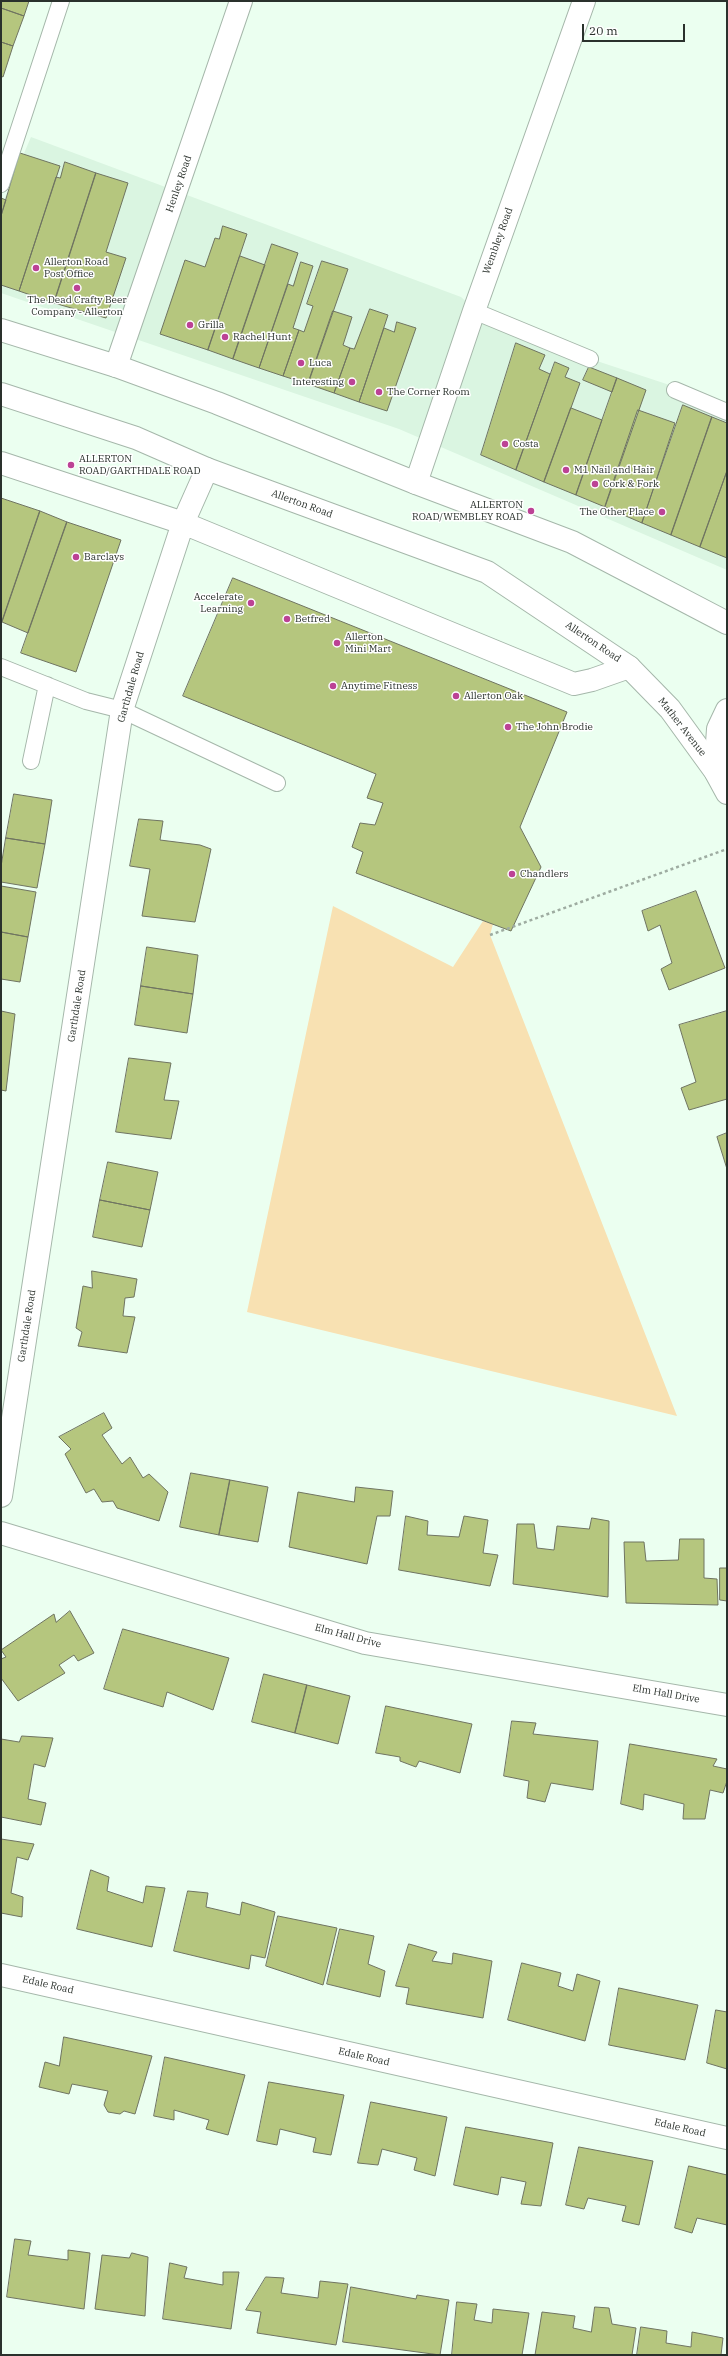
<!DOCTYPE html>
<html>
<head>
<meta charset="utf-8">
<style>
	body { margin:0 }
	#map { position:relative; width:728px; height:2356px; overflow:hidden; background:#ebfff0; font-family:"IBM Plex Serif",serif }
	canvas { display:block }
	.frame { position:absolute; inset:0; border:2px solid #2a312c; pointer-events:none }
	.scale { position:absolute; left:582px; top:24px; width:103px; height:18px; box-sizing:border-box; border:2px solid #2a312c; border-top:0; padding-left:5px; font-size:12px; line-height:14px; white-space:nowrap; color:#2a312c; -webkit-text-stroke:3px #fff; paint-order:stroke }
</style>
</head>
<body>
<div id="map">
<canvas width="728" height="2356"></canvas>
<div class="frame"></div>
<div class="scale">20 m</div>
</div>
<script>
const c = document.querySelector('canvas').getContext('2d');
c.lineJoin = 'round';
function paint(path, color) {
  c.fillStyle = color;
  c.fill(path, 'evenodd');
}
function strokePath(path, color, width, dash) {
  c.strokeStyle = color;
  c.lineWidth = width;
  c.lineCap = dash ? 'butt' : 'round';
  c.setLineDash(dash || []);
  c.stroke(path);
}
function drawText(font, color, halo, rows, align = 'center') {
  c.font = font + ' "IBM Plex Serif",serif';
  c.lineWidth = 3;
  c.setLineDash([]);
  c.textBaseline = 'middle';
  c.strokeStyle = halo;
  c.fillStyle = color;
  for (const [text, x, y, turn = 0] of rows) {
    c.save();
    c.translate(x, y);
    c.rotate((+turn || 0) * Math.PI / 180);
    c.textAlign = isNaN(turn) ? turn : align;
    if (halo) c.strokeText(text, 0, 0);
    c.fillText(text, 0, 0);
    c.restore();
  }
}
const built = new Path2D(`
	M31,137L461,297L494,327L727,404V570L399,429L1,293V199L4,200Z`);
const green = new Path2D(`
	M333,906L453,967L483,921L493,924L490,935L492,940L677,1416L247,1312Z`);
const building = new Path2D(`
	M1,1H29L24,16L1,8Z
	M1,8L24,16L13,46L1,42Z
	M1,42L13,46L3,77L1,76Z
	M20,153L60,166L19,291L1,285V216Z
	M65,162L96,173L54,303L19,291L56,177L60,178Z
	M96,173L128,183L106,252L126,258L106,318L54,303Z
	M1,198L6,200L1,216Z
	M223,226L247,234L208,350L160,334L185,260L205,267L215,238L219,239Z
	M272,244L298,253L259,368L233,359Z
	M240,256L265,265L233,359L208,350Z
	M322,261L348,269L308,384L283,376L299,330L304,332L313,306L307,304Z
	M301,262L313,266L293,328L299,330L283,376L259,368L288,284L293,286Z
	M370,309L388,315L359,402L334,393L350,348L354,349Z
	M333,311L352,317L343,345L350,348L334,393L308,384Z
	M397,322L416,328L387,411L359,402L384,328L394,332Z
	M516,343L545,355L539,369L550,374L516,470L481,455Z
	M555,362L569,368L565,377L580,383L544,482L516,470Z
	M589,367L617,378L612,392L583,380Z
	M617,378L646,390L605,507L576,495Z
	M683,405L712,417L671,535L642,523Z
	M571,408L602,420L576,495L544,482Z
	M638,410L675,423L642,523L605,507Z
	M712,417L727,423V471L700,547L671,535Z
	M727,471V558L700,547Z
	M1,498L40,511L2,622H1Z
	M40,511L67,522L28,633L2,622Z
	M67,522L121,540L76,672L21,653Z
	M233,578L567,712L520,827L541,867L511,931L356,873L363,852L352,847L360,823L375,825L383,803L367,798L376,774L183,696Z
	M14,794L52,800L45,844L6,838Z
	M139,819L163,821L160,840L200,845L211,849L195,922L142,916L150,869L130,866Z
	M6,838L45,844L37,888L1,882V867Z
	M1,886L36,892L28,937L1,932Z
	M696,891L725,968L669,990L661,969L672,963L660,925L648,931L642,911Z
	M1,932L28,937L20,982L1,979Z
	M147,947L198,955L193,994L141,986Z
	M141,986L193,994L187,1033L135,1025Z
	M1,1011L15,1014L6,1091L1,1090Z
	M727,1011V1099L689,1110L681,1088L696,1082L679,1025Z
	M129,1058L171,1063L164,1100L179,1101L171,1139L116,1132Z
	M727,1133V1169L717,1137Z
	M108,1162L158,1172L150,1210L100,1200Z
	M100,1200L150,1210L142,1247L93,1237Z
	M92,1271L137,1279L134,1297L125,1298L123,1316L135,1317L127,1353L78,1346L82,1332L76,1328L83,1286L92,1288Z
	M104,1413L112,1428L102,1435L122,1464L130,1457L143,1478L149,1474L168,1492L159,1521L117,1508L113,1501L102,1502L94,1489L86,1493L65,1454L71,1449L59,1437Z
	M191,1473L230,1480L219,1535L180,1527Z
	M230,1480L268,1487L258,1542L219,1535Z
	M356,1487L393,1491L390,1516H377L367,1564L289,1547L298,1492L354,1502Z
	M406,1516L428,1521L427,1535L459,1537L464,1516L488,1520L483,1553L498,1555L490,1586L399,1570Z
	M592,1518L609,1521L608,1597L513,1584L517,1524H534L537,1548L554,1550L557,1526L589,1529Z
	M680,1539H704V1578L717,1579L718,1605L626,1603L624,1542H644L646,1561L678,1560Z
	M720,1568H727V1601L720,1600Z
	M70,1611L94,1653L78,1661L74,1655L59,1665L65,1673L18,1701L1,1678V1659L6,1657L1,1650L54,1614L56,1622Z
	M123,1629L229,1658L213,1710L167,1692L163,1707L104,1689Z
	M264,1674L307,1685L295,1733L252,1722Z
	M307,1685L350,1696L338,1744L295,1733Z
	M386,1706L472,1724L460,1773L419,1761L416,1767L400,1761V1757L376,1753Z
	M512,1721L536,1723L533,1734L598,1741L593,1790L551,1783L545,1802L527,1798L529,1781L504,1776Z
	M22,1736L53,1738L45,1767L34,1764L28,1799L46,1803L41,1825L1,1817V1739L19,1742Z
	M630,1744L717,1759L713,1766L727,1769V1781L723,1793L710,1790L705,1819H683L684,1804L644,1794L643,1810L621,1804Z
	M1,1839L34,1844L28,1860L17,1857L11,1893L23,1897L22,1917L1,1913Z
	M91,1870L109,1877L107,1891L143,1903L146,1886L165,1888L152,1947L77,1929Z
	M188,1891L208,1893L206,1907L240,1915L242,1902L275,1912L265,1958L251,1955L249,1969L174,1951Z
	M278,1916L337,1928L323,1985L266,1966Z
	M340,1929L374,1936L368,1964L385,1971L380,1997L327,1984Z
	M409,1944L437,1952L432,1961L452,1964L453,1953L492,1961L483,2018L406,2004L409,1988L396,1986Z
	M522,1963L561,1973L558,1986L573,1991L577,1974L600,1981L585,2041L508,2020Z
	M619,1988L698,2005L685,2060L609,2045Z
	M716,2010L727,2012V2069L707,2063Z
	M64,2037L152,2056L135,2114L124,2111L120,2114L108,2112L104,2105L108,2091L72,2084L69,2094L39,2087L45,2062L59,2066Z
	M165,2057L245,2075L228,2135L206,2129L209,2120L174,2110V2120L154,2116Z
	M269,2082L344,2095L331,2155L313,2152L316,2138L280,2129L277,2145L257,2141Z
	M371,2102L447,2117L435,2176L414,2170L417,2158L382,2149L378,2165L358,2163Z
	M466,2127L553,2143L541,2206L521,2204L526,2182L501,2177L498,2195L454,2185Z
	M579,2147L653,2161L639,2225L622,2221L626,2206L588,2198L584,2209L566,2205Z
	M689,2166L727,2175V2225L697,2218L692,2233L675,2228Z
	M15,2239L31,2241L28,2255L68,2260V2250L90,2253L84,2309L7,2297Z
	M132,2253L148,2257L145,2316L95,2309L102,2255L129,2258Z
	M170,2263L187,2267L184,2278L223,2285V2272H239L231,2329L163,2319Z
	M266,2277L284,2278L281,2293L318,2298L320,2281L348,2284L336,2345L257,2333L261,2312L246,2310Z
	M351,2287L416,2299L417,2295L449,2300L440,2355L343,2342Z
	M457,2302L477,2304L474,2320L492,2323L493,2309L529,2313L522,2355H452Z
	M595,2307L609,2308L612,2324L636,2328L632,2355H535L542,2312L575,2316L573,2328L591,2332Z
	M641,2327L667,2331L666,2343L691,2347L692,2332L723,2338L721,2355H637Z`);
const path = new Path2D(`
	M490,935L727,849`);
const lane = new Path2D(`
	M1,184L61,1
	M474,311L590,359
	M675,390L727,412
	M1,667L86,701L122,710L277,783
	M31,761L47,685`);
const street = new Path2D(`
	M116,366L241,1
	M1,463L183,523L574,684L592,680L629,667
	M416,483L474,311L584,1
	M715,771L718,729L727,710
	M1,1496L122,710L183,523L207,469
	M1,1533L365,1643L727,1705
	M1,1975L727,2138`);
const secondary = new Path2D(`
	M1,330L116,366L217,403L416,483L572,542L727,623
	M1,394L136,438L207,469L487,572L629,667L670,709L715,771L727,793`);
const markers = [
	[36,268,4,"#bc4295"],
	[77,288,4,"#bc4295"],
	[190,325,4,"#bc4295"],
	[225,337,4,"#bc4295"],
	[301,363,4,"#bc4295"],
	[352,382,4,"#bc4295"],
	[379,392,4,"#bc4295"],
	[505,444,4,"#bc4295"],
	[71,465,4,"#bc4295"],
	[566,470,4,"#bc4295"],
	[595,484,4,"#bc4295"],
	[531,511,4,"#bc4295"],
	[662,512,4,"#bc4295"],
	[76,557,4,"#bc4295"],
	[251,603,4,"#bc4295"],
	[287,619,4,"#bc4295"],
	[337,643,4,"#bc4295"],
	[333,686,4,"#bc4295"],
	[456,696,4,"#bc4295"],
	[508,727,4,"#bc4295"],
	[512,874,4,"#bc4295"]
];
const streetNames = [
	["Henley Road",179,184,-71],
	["Wembley Road",498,241,-70],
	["Allerton Road",302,504,20],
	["Allerton Road",593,642,34],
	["Garthdale Road",131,687,-74],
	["Mather Avenue",682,727,52],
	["Garthdale Road",77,1006,-81],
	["Garthdale Road",27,1326,-81],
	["Elm Hall Drive",348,1636,15],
	["Elm Hall Drive",666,1694,10],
	["Edale Road",48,1985,13],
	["Edale Road",364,2057,13],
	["Edale Road",680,2128,13]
];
const poiNames = [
	["Allerton Road",44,262],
	["Post Office",44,274],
	["The Dead Crafty Beer",77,300,"center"],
	["Company - Allerton",77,312,"center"],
	["Grilla",198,325],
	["Rachel Hunt",233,337],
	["Luca",309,363],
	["Interesting",344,382,"right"],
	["The Corner Room",387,392],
	["Costa",513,444],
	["ALLERTON",79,459],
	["ROAD/GARTHDALE ROAD",79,471],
	["M1 Nail and Hair",574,470],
	["Cork & Fork",603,484],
	["ALLERTON",523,505,"right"],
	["ROAD/WEMBLEY ROAD",523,517,"right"],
	["The Other Place",654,512,"right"],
	["Barclays",84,557],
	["Accelerate",243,597,"right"],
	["Learning",243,609,"right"],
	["Betfred",295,619],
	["Allerton",345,637],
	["Mini Mart",345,649],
	["Anytime Fitness",341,686],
	["Allerton Oak",464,696],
	["The John Brodie",516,727],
	["Chandlers",520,874]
];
paint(built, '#daf5e1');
paint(green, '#f8e1b2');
paint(building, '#b5c67e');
strokePath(building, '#6f7461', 1);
strokePath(lane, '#a5b7aa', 18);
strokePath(street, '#a5b7aa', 24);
strokePath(secondary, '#a5b7aa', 24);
strokePath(path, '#9eaca1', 2.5, [3, 3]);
strokePath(lane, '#fff', 16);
strokePath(street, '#fff', 22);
strokePath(secondary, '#fff', 22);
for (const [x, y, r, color] of markers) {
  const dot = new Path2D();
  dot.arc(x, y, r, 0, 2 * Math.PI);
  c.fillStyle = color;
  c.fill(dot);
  strokePath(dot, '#fff', 1.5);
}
drawText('10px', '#2a312c', '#fff', streetNames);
drawText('10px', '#2a312c', '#fff', poiNames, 'left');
</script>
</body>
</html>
